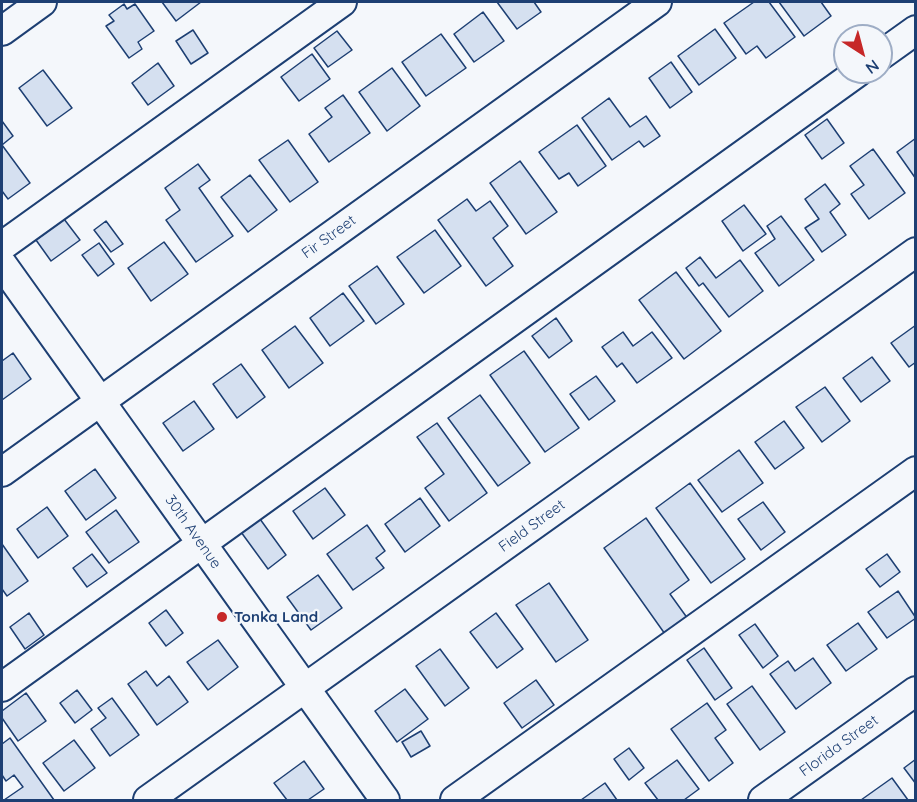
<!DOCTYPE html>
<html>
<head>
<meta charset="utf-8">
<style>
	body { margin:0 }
	#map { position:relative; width:917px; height:802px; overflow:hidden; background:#f4f7fb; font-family:Quicksand,sans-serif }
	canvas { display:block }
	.frame { position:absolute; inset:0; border:3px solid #1d3f73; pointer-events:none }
	.north { position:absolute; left:833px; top:24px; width:60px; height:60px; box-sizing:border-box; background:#f4f7fb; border:2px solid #9eadc5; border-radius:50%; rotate:144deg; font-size:16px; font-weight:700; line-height:24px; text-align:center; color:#1d3f73 }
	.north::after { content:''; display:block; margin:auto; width:21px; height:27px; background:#c62828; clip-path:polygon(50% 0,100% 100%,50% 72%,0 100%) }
</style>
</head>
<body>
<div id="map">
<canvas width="917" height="802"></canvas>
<div class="frame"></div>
<div class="north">N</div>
</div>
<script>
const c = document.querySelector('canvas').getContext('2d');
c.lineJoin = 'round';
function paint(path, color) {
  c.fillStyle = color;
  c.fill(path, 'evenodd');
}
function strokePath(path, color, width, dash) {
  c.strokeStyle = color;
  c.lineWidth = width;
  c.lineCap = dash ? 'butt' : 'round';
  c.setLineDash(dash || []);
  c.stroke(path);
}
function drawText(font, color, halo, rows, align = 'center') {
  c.font = font + ' Quicksand,sans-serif';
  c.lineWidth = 4.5;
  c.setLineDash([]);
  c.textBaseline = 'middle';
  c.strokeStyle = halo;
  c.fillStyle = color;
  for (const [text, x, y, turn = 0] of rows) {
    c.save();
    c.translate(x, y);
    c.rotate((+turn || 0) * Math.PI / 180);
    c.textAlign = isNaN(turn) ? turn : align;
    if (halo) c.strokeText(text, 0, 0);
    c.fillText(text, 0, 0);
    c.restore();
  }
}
const building = new Path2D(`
	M162,2H201L176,21Z
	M497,2H534L541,12L517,29Z
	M754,2H769L795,37L766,58L757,46L746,54L724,23Z
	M779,2H821L831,16L804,36Z
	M124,4L127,9L135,4L154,31L138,42L142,49L129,58L106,26L114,21L109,15Z
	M483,12L504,41L474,62L454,34Z
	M715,29L736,58L699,85L678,56Z
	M193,30L208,53L191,64L176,41Z
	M337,31L352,50L328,67L314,48Z
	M441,34L466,68L426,96L402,62Z
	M312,54L330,79L299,101L281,77Z
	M671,62L692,92L670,108L649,78Z
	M158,63L174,86L148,105L132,83Z
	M392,68L420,106L387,131L359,92Z
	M43,70L72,108L47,126L19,88Z
	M343,95L370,133L329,162L309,134L332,117L325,108Z
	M609,98L630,127L646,116L660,136L644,147L639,141L612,160L582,118Z
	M827,119L844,143L822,159L805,135Z
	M2,121L13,136L2,145Z
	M577,125L606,166L578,186L569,173L559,179L539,152Z
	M916,138V179L897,152Z
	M288,140L318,182L290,202L259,160Z
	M2,145L30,183L8,199L2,191Z
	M873,149L905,193L869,219L851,194L864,185L850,166Z
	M520,161L557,212L526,234L490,183Z
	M198,164L210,180L199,188L233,236L196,262L166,220L180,210L165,188Z
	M250,175L277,210L248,232L221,197Z
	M825,184L840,204L830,212L846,235L822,252L805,228L819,219L805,199Z
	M467,199L476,211L490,201L508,226L493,238L513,266L486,286L438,220Z
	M744,205L766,234L743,251L722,221Z
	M781,216L814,260L779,286L755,253L775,239L767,226Z
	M64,219L80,240L51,261L36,240Z
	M106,221L123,244L111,252L94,230Z
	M435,230L461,266L424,293L397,257Z
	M164,242L188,274L151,301L128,268Z
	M99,243L114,264L98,276L82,255Z
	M700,257L716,278L740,260L763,291L729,317L703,283L699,286L686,268Z
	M377,266L404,304L376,324L349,286Z
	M676,272L721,331L684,359L639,300Z
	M343,293L364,321L330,346L310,318Z
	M556,318L572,341L549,358L532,336Z
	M916,325V362L909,367L891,343Z
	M295,326L323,363L289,388L262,350Z
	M623,332L633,346L652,332L672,358L637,383L622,363L617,367L602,347Z
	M524,351L579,428L545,452L490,375Z
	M13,353L31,379L2,400V361Z
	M872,357L890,381L861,402L843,378Z
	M241,364L265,397L237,418L213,384Z
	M596,376L615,401L589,420L570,394Z
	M825,387L850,421L822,442L796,407Z
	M480,395L530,463L498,486L448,418Z
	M194,401L214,429L183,451L163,423Z
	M784,421L804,448L775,469L755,442Z
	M437,423L487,493L449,521L425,488L444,474L417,437Z
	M739,450L763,483L722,512L698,480Z
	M95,469L116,498L86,520L65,491Z
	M690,483L745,559L711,583L656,508Z
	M325,488L345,515L313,539L293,511Z
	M420,498L440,526L405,552L385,524Z
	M763,502L785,532L761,550L738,519Z
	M47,507L68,536L38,558L17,529Z
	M116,510L139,542L109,563L86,532Z
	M646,518L689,580L670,594L688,619L665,634L604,548Z
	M260,519L286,555L268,569L241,532Z
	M367,525L385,551L376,558L384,568L353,590L327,554Z
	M2,544L28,581L7,596L2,589Z
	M92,554L107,573L87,587L73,568Z
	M887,554L900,572L880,587L866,569Z
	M318,575L342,608L311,630L287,597Z
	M549,583L588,640L556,662L516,605Z
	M898,591L916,618L887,638L868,612Z
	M166,610L183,633L166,646L149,623Z
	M29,613L44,635L25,649L10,627Z
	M496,613L523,649L497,668L470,632Z
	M858,623L877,649L846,671L827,645Z
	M755,624L778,656L763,668L739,635Z
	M218,640L238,667L208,690L187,662Z
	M704,648L732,688L715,700L687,660Z
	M440,649L469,688L445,706L416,666Z
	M813,658L831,683L796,709L770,674L788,661L795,671Z
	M146,671L157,686L169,676L188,702L157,725L128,684Z
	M536,680L554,705L522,728L504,703Z
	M752,686L785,732L760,750L727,704Z
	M405,689L428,719L397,742L375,711Z
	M77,690L92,710L75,723L60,703Z
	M26,693L46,721L18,741L2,718V711Z
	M112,698L139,735L110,756L91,729L106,718L98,708Z
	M707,703L726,730L715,738L733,763L709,781L671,729Z
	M421,731L430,746L411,757L402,742Z
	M10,738L54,800H4L23,787L14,775L6,781L2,775V744Z
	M74,740L95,768L64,791L43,763Z
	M629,748L644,768L629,780L614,759Z
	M916,759V784L904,768Z
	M677,760L699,789L684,800H658L645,783Z
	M304,761L324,789L308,800H287L274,783Z
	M892,778L908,800H861Z
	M605,783L617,800H581Z`);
const minor = new Path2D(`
	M2,31L42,2
	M881,55L916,30
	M2,246L342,2
	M2,264L385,800
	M2,472L657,2
	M2,687L858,72
	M148,800L916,252
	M455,800L916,471
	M763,800L916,691`);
const markers = [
	[222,617,6,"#c62828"]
];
const streetNames = [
	["Fir Street",329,237,-36],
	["Field Street",532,526,-36],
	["30th Avenue",193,532,55],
	["Florida Street",839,746,-36]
];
const poiNames = [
	["Tonka Land",234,617]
];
paint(building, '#d5e0f0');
strokePath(building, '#1d3f73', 1.5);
strokePath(minor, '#1d3f73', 32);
strokePath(minor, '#f4f7fb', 28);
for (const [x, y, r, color] of markers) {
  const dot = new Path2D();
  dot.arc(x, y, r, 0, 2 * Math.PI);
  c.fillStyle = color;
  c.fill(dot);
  strokePath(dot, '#f4f7fb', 2);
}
drawText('15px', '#1d3f73', '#f4f7fb', streetNames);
drawText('bold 15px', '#1d3f73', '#f4f7fb', poiNames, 'left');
</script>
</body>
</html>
